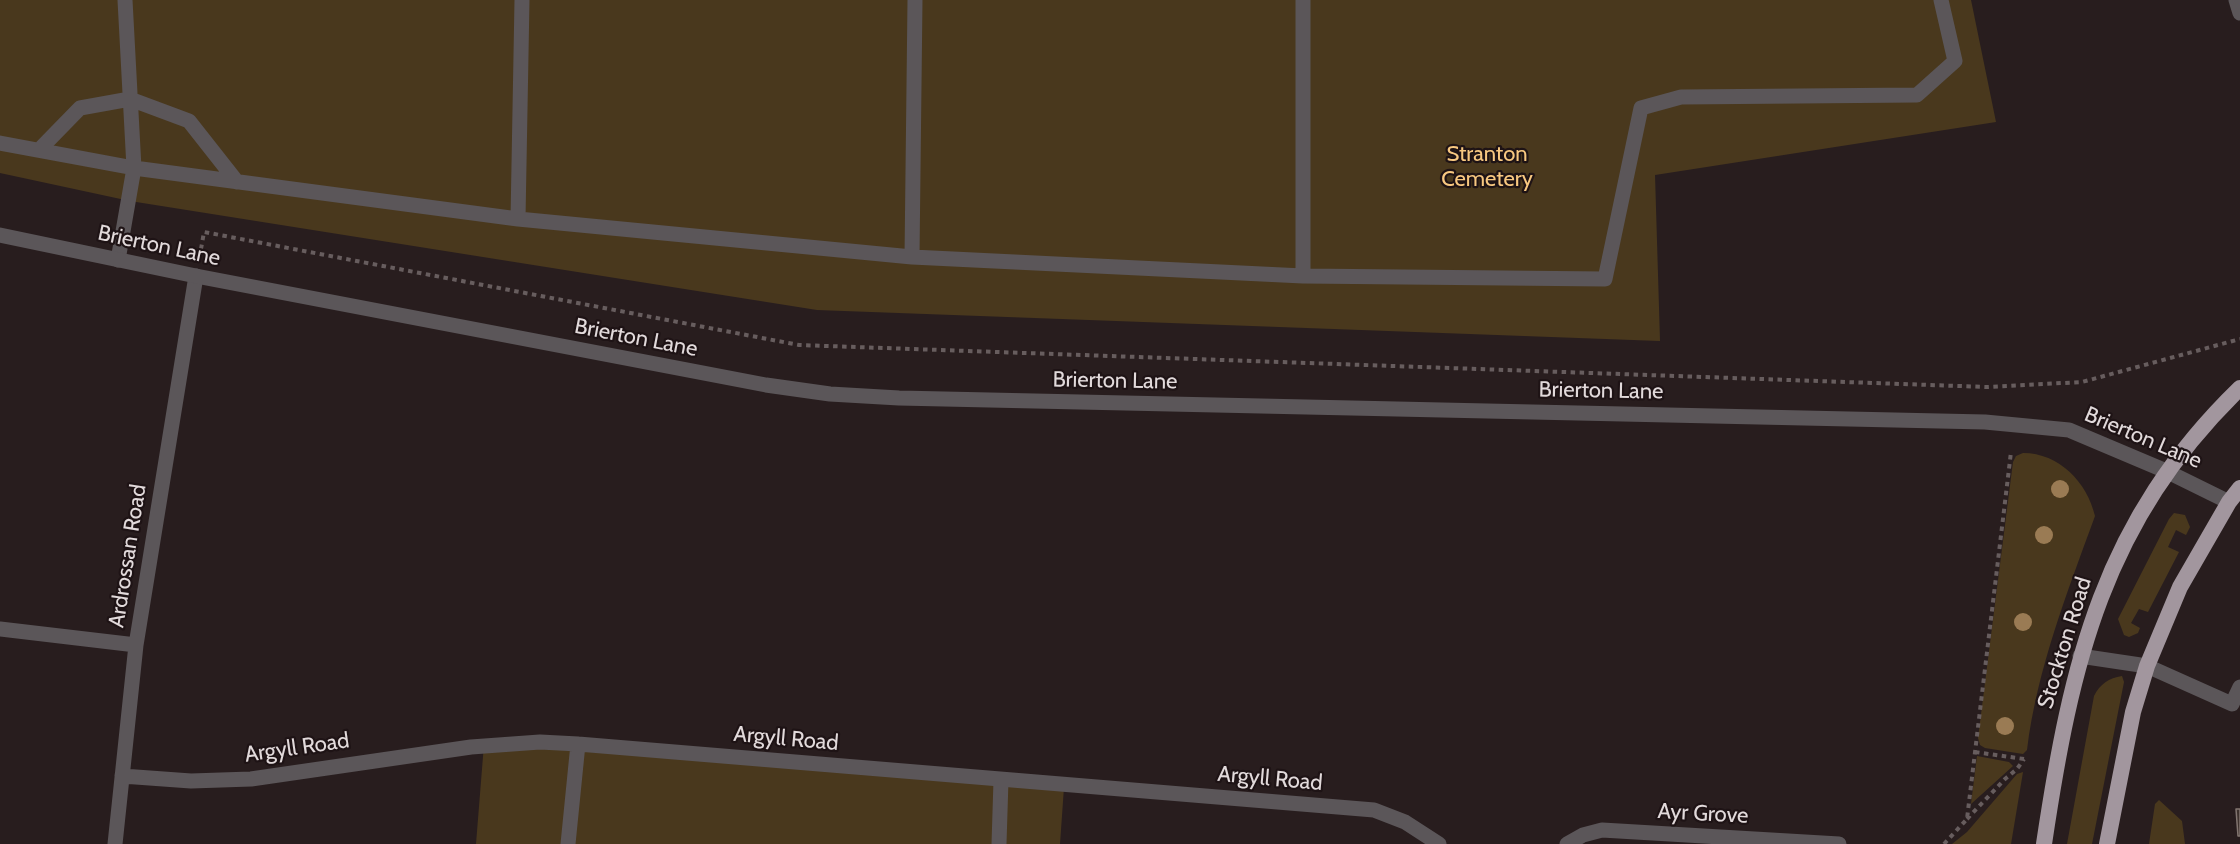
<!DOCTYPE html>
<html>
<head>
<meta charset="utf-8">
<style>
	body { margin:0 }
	canvas { display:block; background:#281d1e }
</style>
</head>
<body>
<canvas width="2240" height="844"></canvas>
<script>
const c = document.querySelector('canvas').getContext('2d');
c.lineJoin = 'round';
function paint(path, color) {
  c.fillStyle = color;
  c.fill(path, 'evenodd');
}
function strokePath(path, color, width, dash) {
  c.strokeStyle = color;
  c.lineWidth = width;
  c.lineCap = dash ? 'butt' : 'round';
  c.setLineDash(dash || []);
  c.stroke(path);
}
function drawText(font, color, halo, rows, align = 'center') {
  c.font = font + ' Cabin,sans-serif';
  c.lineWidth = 4.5;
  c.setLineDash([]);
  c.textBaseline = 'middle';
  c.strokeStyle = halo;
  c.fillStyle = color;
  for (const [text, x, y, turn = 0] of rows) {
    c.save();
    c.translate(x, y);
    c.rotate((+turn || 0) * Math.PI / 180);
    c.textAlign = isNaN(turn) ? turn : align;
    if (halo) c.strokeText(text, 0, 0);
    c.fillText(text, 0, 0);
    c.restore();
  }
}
const green = new Path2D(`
	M0,0H1971L1996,122L1655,175L1660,341L817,310L130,201L0,173Z
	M2023,453C2059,453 2087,482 2095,516C2067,593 2037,669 2027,750L2023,754L1985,748L1980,745L1978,738L2013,462L2016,456Z
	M2174,513L2185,515L2190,527L2186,535L2176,530L2168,547L2179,552L2148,612L2139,609L2131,623L2140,628L2138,633L2129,637L2124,635L2118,619L2169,519Z
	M2122,676L2124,682L2092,844H2067L2094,696C2100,684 2109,678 2122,676Z
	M484,744L1064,787L1060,844H476Z
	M1977,756L2009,762L2013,766L1971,804Z
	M2023,772L2011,844H1952L1967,832L2017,774Z
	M2159,800L2182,821L2185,844H2149L2155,804Z`);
const building = new Path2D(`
	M2236,809H2240V836H2238Z`);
const path = new Path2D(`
	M201,249L204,232L799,345L1987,387L2082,382L2240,339
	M1975,752L2024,759
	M1967,819L2005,779L2017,769L2024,759
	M1944,844L1967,819L2011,452`);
const service = new Path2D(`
	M1303,0V276
	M0,143L134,168L518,219L912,257L1303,276L1605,279L1641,108L1681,97L1917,95L1955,61L1941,0
	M39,150L80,108L130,99L189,121L237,182
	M518,219L522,0
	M912,257L915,0
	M118,260L134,168L125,0
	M2080,656L2147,666L2232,704L2240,687`);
const minor = new Path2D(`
	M2236,0L2240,13
	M0,629L136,645
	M122,776L191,781L251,779L471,747L540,742L578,744L1374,810L1405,822L1439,844
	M115,844L136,645L196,276
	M568,844L578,744
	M999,844L1001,780
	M1567,844L1583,835L1602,830L1839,844`);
const tertiary = new Path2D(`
	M0,235L196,276L766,385L830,394L899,398L1985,422L2069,430L2166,471L2229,502`);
const trunk = new Path2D(`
	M2044,844C2071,663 2103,521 2240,388
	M2107,844L2133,712L2147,666L2180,587L2229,502L2240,488`);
const trees = [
	[2060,489],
	[2044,535],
	[2023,622],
	[2005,726]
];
const parkNames = [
	["Stranton",1487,155],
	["Cemetery",1487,180]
];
const streetNames = [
	["Brierton Lane",159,246,12],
	["Brierton Lane",636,338,11],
	["Brierton Lane",1115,381,1],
	["Brierton Lane",1601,391,1],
	["Brierton Lane",2143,438,23],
	["Ardrossan Road",128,556,-81],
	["Stockton Road",2065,643,-73],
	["Argyll Road",786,739,5],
	["Argyll Road",297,748,-8],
	["Argyll Road",1270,779,5],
	["Ayr Grove",1703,814,3]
];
paint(green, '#49381d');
paint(building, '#3d312d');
strokePath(building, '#827570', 1.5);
strokePath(path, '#675d5e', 4, [4.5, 4.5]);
strokePath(service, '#5b5659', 15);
strokePath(minor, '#5b5659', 15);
strokePath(tertiary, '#5b5659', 15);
strokePath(trunk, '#a2969e', 16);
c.fillStyle = '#9a7b54';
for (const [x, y] of trees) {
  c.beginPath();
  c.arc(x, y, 9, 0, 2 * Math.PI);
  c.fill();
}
drawText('22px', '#f8c880', '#1e1315', parkNames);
drawText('22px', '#e2dadb', '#1e1315', streetNames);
</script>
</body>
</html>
